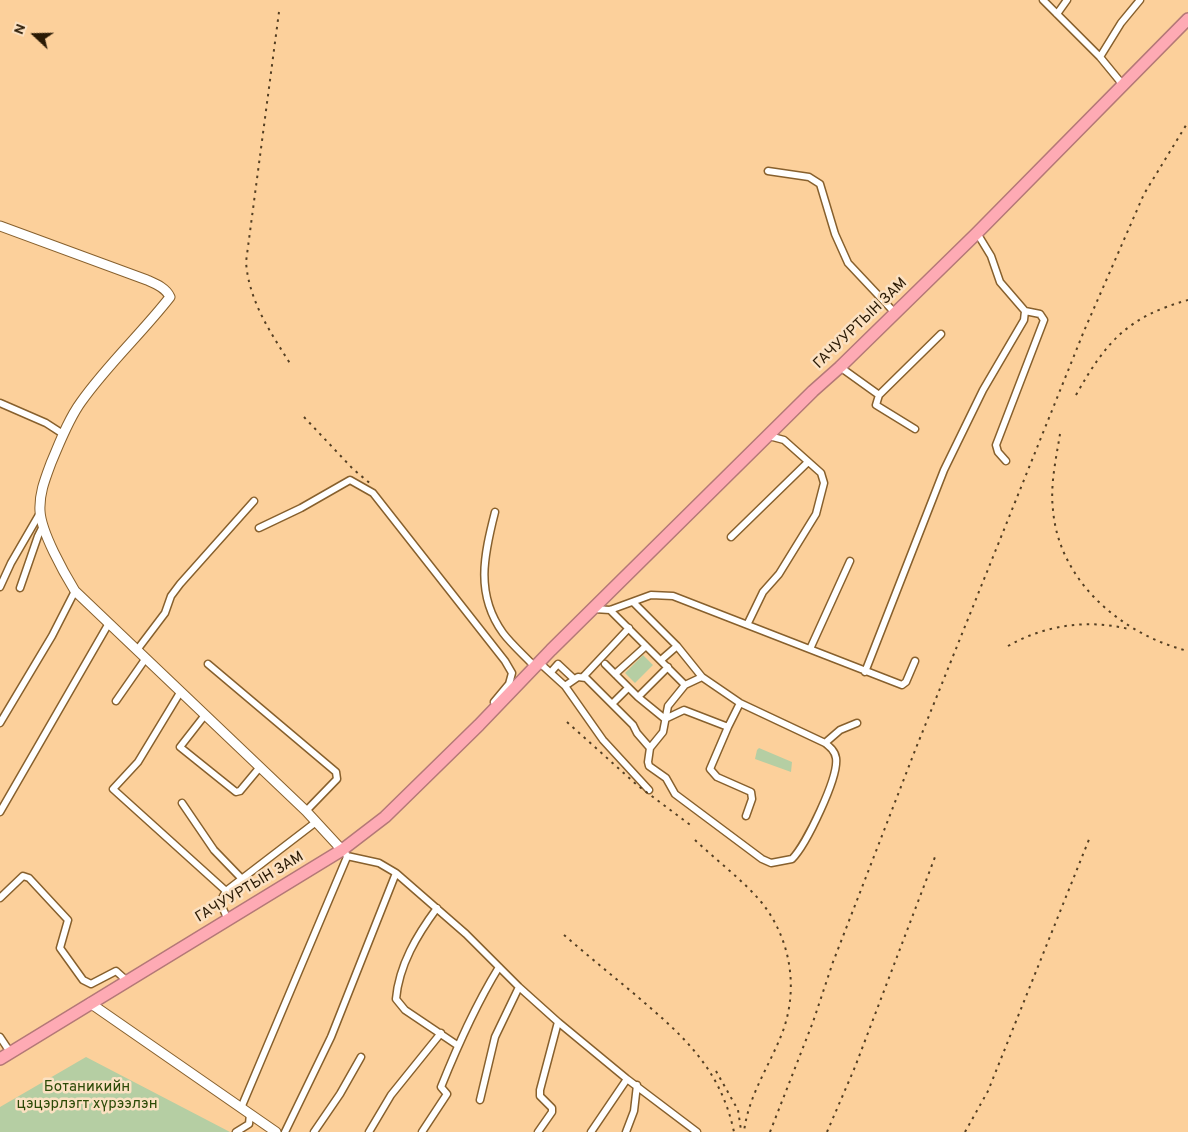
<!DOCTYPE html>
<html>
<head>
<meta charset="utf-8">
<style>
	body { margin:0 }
	#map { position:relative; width:1188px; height:1132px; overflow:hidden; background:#fcd09b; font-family:Overpass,sans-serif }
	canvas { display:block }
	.north { position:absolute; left:10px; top:10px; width:50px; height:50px; -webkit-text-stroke:4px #fbe1c2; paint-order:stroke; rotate:291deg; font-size:14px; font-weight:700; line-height:20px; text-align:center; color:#2a1a05 }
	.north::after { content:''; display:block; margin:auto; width:18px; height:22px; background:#2a1a05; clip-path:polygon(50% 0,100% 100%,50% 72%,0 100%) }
</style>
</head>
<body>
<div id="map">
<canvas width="1188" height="1132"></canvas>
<div class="north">N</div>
</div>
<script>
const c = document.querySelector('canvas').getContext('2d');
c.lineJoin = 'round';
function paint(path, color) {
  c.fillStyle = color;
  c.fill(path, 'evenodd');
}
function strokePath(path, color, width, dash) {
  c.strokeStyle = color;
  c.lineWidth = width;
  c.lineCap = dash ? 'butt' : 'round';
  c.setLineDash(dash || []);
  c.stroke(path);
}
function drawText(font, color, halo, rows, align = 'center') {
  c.font = font + ' Overpass,sans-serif';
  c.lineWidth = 5;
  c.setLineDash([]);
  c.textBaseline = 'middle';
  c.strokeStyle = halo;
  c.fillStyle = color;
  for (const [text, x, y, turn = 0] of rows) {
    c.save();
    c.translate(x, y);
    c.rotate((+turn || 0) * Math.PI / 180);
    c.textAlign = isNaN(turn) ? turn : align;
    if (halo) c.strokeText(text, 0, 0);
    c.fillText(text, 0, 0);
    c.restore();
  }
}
const green = new Path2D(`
	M643,655L653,665L635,683L625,673Z
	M759,748L792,762L791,772L755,759L757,750Z
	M86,1057L230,1132H0V1107Z`);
const street = new Path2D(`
	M1043,0L1100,57L1123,85
	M1057,14L1067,0
	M1100,57L1121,23L1140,0
	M768,171L809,177L820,184L835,234L848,263L895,313
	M977,233L991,256L1000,282L1025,311L1040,314L1044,320L996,445L998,452L1006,461
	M840,367L879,395L941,334
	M879,395L876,405L915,429
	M0,403L46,423L63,434
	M495,512C484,555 475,594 503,633C512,645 525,656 535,667
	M259,528L301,508L350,480L373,493L505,661L512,673L509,684L494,702
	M731,537L808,462
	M0,587L11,563L40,513
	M20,588L38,536L43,526
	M634,603L677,646
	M594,609L610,610L651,595L673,596L902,685L906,682L915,661
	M748,623L763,592L779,574L816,514L824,483L821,473L784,440L769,436
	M810,649L850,561
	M137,650L165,613L171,596L180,584L254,501
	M661,660L677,646L702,677
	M208,664L336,772L337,779L306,811
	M605,664L638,697L665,719L684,710L728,727L740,703
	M543,666L565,686L578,677L586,678L633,725L637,733L650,748L648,762L649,766L666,778L675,794L762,859L771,863L792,859C806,845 839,777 836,758C835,751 830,747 825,743L740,703L702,677L685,685L610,610
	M551,672L558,664L574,679
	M865,672L944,470L983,390L1024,320L1025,311
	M615,674L646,646
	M583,677L629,628
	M565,686L603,740L649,790
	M181,691L138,762L113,789L226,891
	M638,697L668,667
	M116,701L146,658
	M613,703L628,688
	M205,715L180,747L236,792L240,791L260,767
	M0,723L52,636L75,591
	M728,727L710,769L717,777L751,792L752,799L746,816
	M825,743L840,730L857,723
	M650,748L663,732L668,706L685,685
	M182,803L214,850L242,879
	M0,812L109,623
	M347,856L379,863L396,873L466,934L519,987L558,1022L627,1079L697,1132
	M0,898L23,876L29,878L68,920L60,948L83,980L91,984L116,971L126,980
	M437,908C417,935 399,965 396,999L405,1010L457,1045
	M228,920L220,902L226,891L316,822
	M0,1037L10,1052
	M480,1100L495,1037L519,987
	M241,1108L347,857L346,854
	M236,1132L249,1124L250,1114
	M285,1132L331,1037L396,873
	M314,1132L340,1094L361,1057
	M369,1132L391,1095L441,1033
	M422,1132L447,1094L441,1087C458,1045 475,1006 499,967
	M538,1132L552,1112V1108L540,1096V1090L558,1022
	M591,1132L627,1079
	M626,1132L634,1111L637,1085`);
const secondary = new Path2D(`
	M0,226L147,280C156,284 166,288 170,297C142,333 107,365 81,402C68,420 60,442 51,463C45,479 39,494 40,511C41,532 64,573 75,591L306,811L342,850
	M90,1003L276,1132`);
const highway = new Path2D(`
	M0,1059L342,850L385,817L479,725L551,650L813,391L840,367L977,233L1188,19`);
const rail = new Path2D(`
	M279,12L246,262C249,302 271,333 291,365
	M1076,395C1106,342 1127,317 1188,300
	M304,417L353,469L372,485
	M1060,434C1056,459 1050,485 1053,510C1059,582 1123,635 1188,651
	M1008,646C1045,625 1087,619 1129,629
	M567,722L637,785L693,827
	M695,840C717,861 743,880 762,903C792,941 799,992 781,1036C768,1068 748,1097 744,1132
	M564,935C586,954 609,973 632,992C680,1033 720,1066 734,1132
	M716,1071L738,1110L741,1130
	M770,1132L813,1022L833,962L916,748L1084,331L1144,194L1188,122
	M827,1132L855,1067L935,857
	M965,1132L988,1091L1090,837`);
const streetNames = [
	["ГАЧУУРТЫН ЗАМ",861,324,-44],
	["ГАЧУУРТЫН ЗАМ",250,888,-31]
];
const parkNames = [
	["Ботаникийн",87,1088],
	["цэцэрлэгт хүрээлэн",87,1105]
];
paint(green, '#b5cea3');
strokePath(street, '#87602d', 9);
strokePath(secondary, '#87602d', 11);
strokePath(highway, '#b47877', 14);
strokePath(street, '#fff', 6);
strokePath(secondary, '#fff', 9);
strokePath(highway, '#feaab4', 11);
strokePath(rail, '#543f23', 2, [2.5, 5]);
drawText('15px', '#2a1a05', '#fbe1c2', streetNames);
drawText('15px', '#2c4a07', '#fbe1c2', parkNames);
</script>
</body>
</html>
